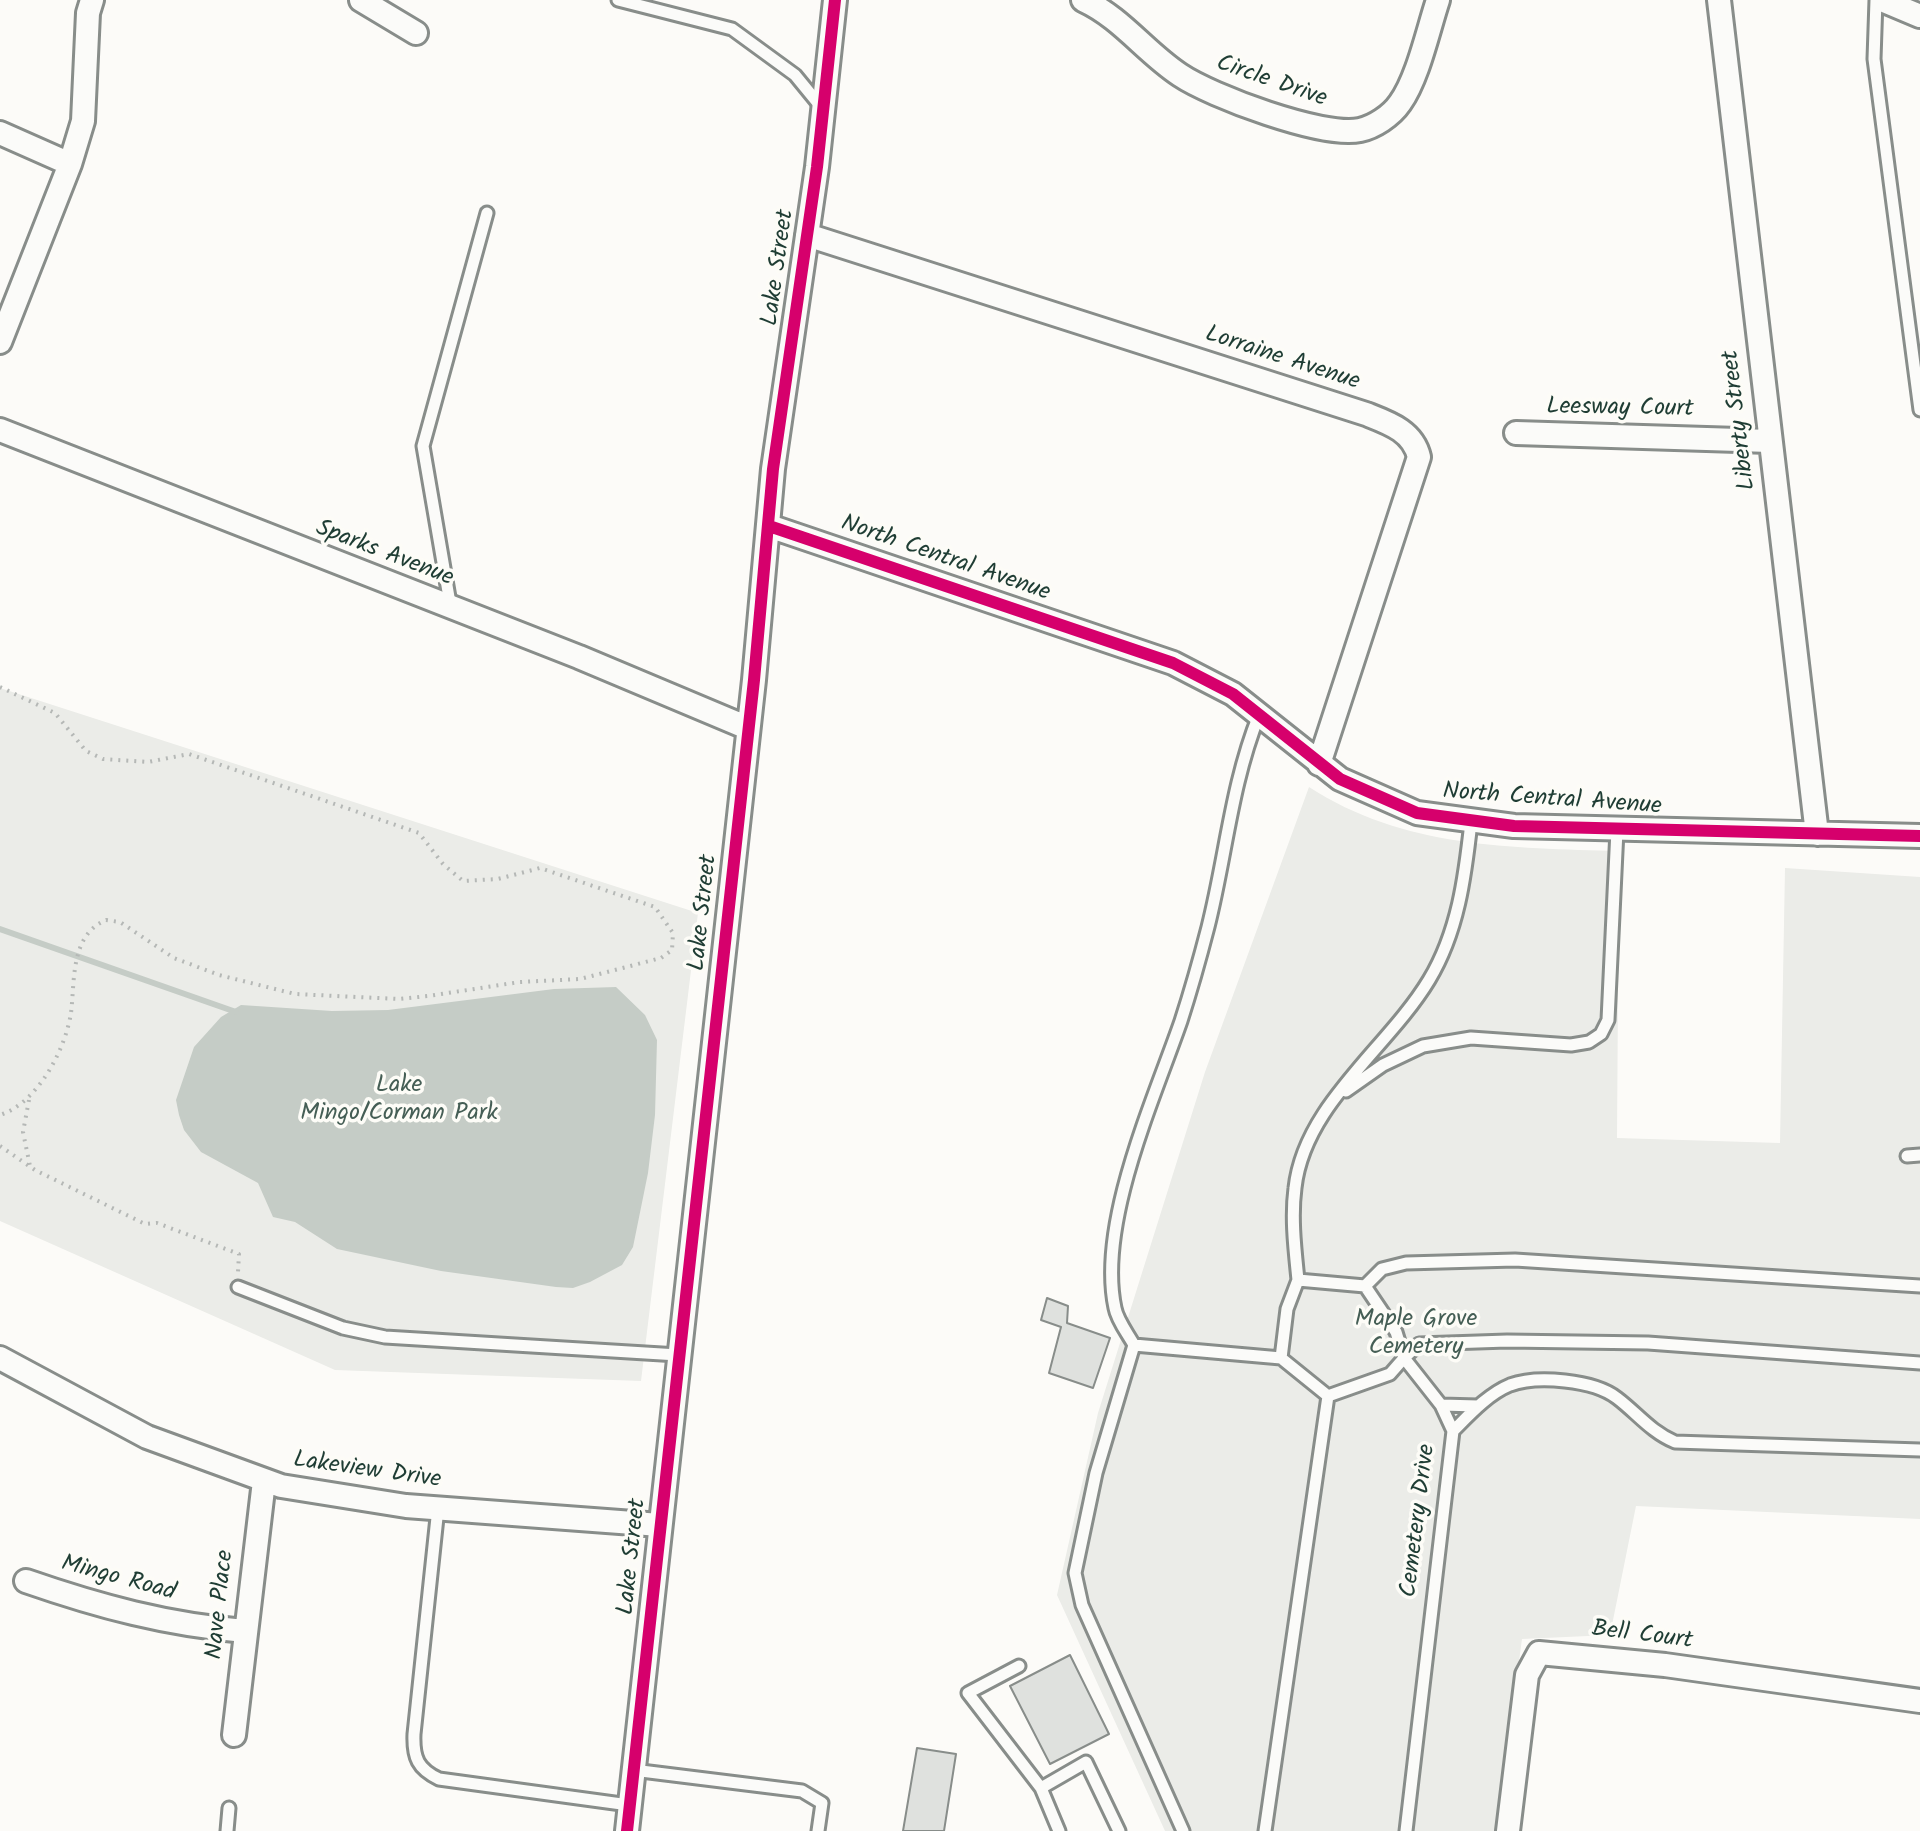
<!DOCTYPE html>
<html>
<head>
<meta charset="utf-8">
<style>
	body { margin:0 }
	canvas { display:block; background:#fcfbf8 }
</style>
</head>
<body>
<canvas width="1920" height="1831"></canvas>
<script>
const c = document.querySelector('canvas').getContext('2d');
c.lineJoin = 'round';
function paint(path, color) {
  c.fillStyle = color;
  c.fill(path, 'evenodd');
}
function strokePath(path, color, width, dash) {
  c.strokeStyle = color;
  c.lineWidth = width;
  c.lineCap = dash ? 'butt' : 'round';
  c.setLineDash(dash || []);
  c.stroke(path);
}
function drawText(font, color, halo, rows, align = 'center') {
  c.font = font + ' Kalam,sans-serif';
  c.lineWidth = 7;
  c.setLineDash([]);
  c.textBaseline = 'middle';
  c.strokeStyle = halo;
  c.fillStyle = color;
  for (const [text, x, y, turn = 0] of rows) {
    c.save();
    c.translate(x, y);
    c.rotate((+turn || 0) * Math.PI / 180);
    c.textAlign = isNaN(turn) ? turn : align;
    if (halo) c.strokeText(text, 0, 0);
    c.fillText(text, 0, 0);
    c.restore();
  }
}
const green = new Path2D(`
	M0,688L698,913L641,1381L335,1370L0,1221Z
	M1309,787C1403,848 1511,848 1619,851L1617,1138L1780,1143L1785,868L1920,877V1519L1636,1506L1610,1635L1522,1639L1496,1831H1165L1057,1595L1098,1413L1205,1072Z`);
const water = new Path2D(`
	M616,987L645,1015L657,1040L655,1115L648,1173L633,1247L622,1265L590,1282L573,1288L556,1287L441,1271L337,1249L295,1222L273,1217L258,1183L201,1152L184,1130L179,1115L176,1100L194,1047L221,1017L241,1005L332,1011L388,1010L554,989Z`);
const stream = new Path2D(`
	M0,929L236,1012`);
const building = new Path2D(`
	M1047,1298L1068,1306L1067,1323L1110,1338L1093,1388L1049,1373L1061,1327L1041,1320Z
	M1070,1655L1109,1734L1050,1764L1010,1686Z
	M917,1748L956,1754L944,1831H903Z`);
const path = new Path2D(`
	M0,687L55,713L86,751L103,759L148,762L189,754L419,833L443,864L463,881L498,879L540,868L655,907L673,933L672,950L661,958L580,979L520,982L428,996L399,999L295,994L219,975L174,958L120,922L106,920C70,935 75,981 71,1013C65,1051 37,1103 0,1115
	M29,1100L23,1132L30,1166
	M0,1146L35,1170L145,1224L157,1223L239,1254L238,1272`);
const lane = new Path2D(`
	M618,0L732,29L795,75L822,108
	M1876,0L1874,59L1920,410
	M451,609L423,446L487,213
	M1346,1091L1383,1065L1423,1046L1471,1038L1571,1045L1589,1042L1601,1034L1608,1020L1617,830
	M1907,1156L1920,1155
	M1298,1280C1295,1250 1291,1218 1295,1188C1304,1105 1388,1048 1429,980C1458,932 1465,877 1471,822
	M1298,1280L1365,1286L1396,1332L1404,1358L1390,1374L1328,1396L1281,1358L1287,1309Z
	M1365,1286L1382,1269L1406,1263L1515,1260L1920,1286
	M238,1287L343,1328L385,1337L678,1355
	M1134,1345C1128,1334 1117,1320 1115,1308C1097,1224 1154,1099 1181,1021C1191,990 1200,958 1208,927C1226,856 1231,785 1259,715
	M1441,1405L1478,1406
	M1453,1431L1441,1405L1404,1358L1419,1344L1507,1341L1648,1343L1920,1363
	M438,1508L414,1734C413,1758 418,1769 439,1779L629,1805
	M1019,1666L968,1693L1041,1788L1059,1831
	M633,1770L802,1791L822,1803L818,1831
	M1041,1788L1086,1762L1119,1831
	M227,1831L229,1808
	M1183,1831L1082,1605L1075,1573L1096,1473L1134,1345L1281,1358
	M1265,1831L1328,1396
	M1406,1831L1453,1431C1469,1415 1488,1394 1510,1385C1537,1375 1594,1380 1617,1398C1637,1413 1651,1432 1675,1442L1920,1450`);
const street = new Path2D(`
	M361,0L416,33
	M1083,0C1122,18 1145,52 1180,75C1211,96 1323,138 1360,130C1374,127 1391,116 1400,103C1418,78 1428,30 1438,0
	M1719,0L1817,834
	M1882,0L1920,16
	M0,133L70,164
	M807,235L1366,414C1389,423 1413,431 1419,457L1319,764
	M0,342L70,164L83,121L88,13L92,0
	M0,430L579,657L748,728
	M1516,433L1770,441
	M769,526L1173,663L1233,694L1340,779L1417,813L1514,826L1920,836
	M0,1358L147,1437L281,1486L406,1506L660,1525
	M26,1581C98,1606 168,1625 245,1631
	M234,1735L264,1481
	M627,1831L754,680L773,469L817,167L835,0
	M1508,1831L1527,1675L1539,1653L1665,1665L1920,1701`);
const cycleway = new Path2D(`
	M769,526L1173,663L1233,694L1340,779L1417,813L1514,826L1920,836
	M627,1831L754,680L773,469L817,167L835,0`);
const streetNames = [
	["Circle Drive",1271,83,19],
	["Lake Street",780,268,-82],
	["Lorraine Avenue",1282,360,18],
	["Leesway Court",1620,410,1],
	["Liberty Street",1741,420,-97],
	["Sparks Avenue",384,555,21],
	["North Central Avenue",945,560,19],
	["North Central Avenue",1552,801,4],
	["Lake Street",705,913,-84],
	["Lakeview Drive",367,1472,8],
	["Cemetery Drive",1420,1521,-83],
	["Lake Street",634,1557,-84],
	["Mingo Road",118,1580,15],
	["Nave Place",222,1605,-84],
	["Bell Court",1642,1637,7]
];
const parkNames = [
	["Lake",399,1087],
	["Mingo/Corman Park",399,1115],
	["Maple Grove",1416,1321],
	["Cemetery",1416,1349]
];
paint(green, '#ebece8');
paint(water, '#c5ccc6');
strokePath(stream, '#c5ccc6', 6);
paint(building, '#dfe1de');
strokePath(building, '#888d8a', 2);
strokePath(lane, '#888d8a', 17);
strokePath(street, '#888d8a', 28);
strokePath(path, '#b5b8b6', 4, [2, 6]);
strokePath(lane, '#fbfbf9', 11);
strokePath(street, '#fbfbf9', 22);
strokePath(cycleway, '#d6006c', 12);
drawText('24px', '#1f3d34', '#fdfcf7', streetNames);
drawText('24px', '#455e55', '#fdfcf7', parkNames);
</script>
</body>
</html>
